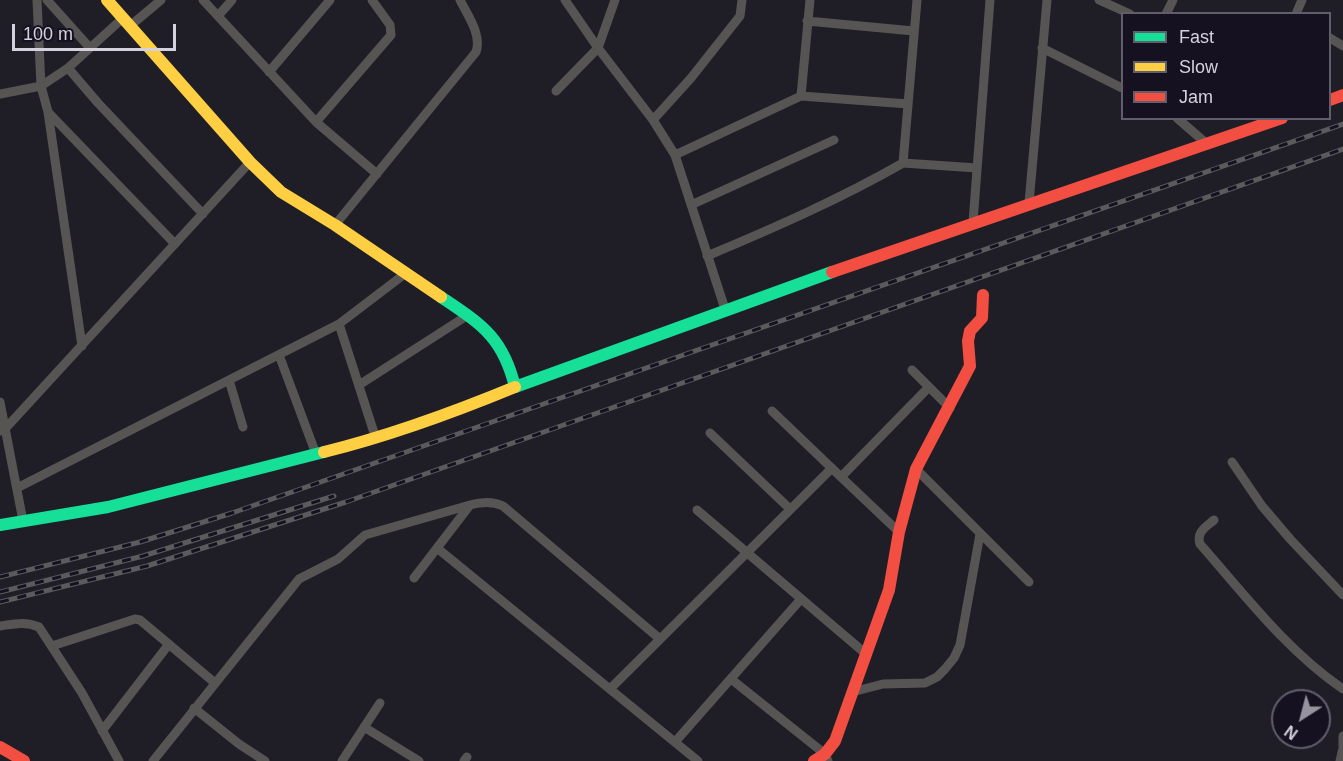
<!DOCTYPE html>
<html>
<head>
<meta charset="utf-8">
<style>
	body { margin:0 }
	#map { position:relative; width:1343px; height:761px; overflow:hidden; background:#1f1e26; font-family:Helvetica,sans-serif }
	canvas { display:block }
	.legend { position:absolute; left:1121px; top:12px; width:210px; height:108px; box-sizing:border-box; background:#151120; border:2px solid #615e6c; margin:0; padding:8px 10px; list-style:none; font-size:18px; color:#d4d2dd }
	.legend li { display:flex; align-items:center; gap:12px; height:30px }
	.legend b { width:30px; border:2px solid #615e6c }
	.north { position:absolute; left:1271px; top:689px; width:60px; height:60px; box-sizing:border-box; background:#151120; border:2px solid #615e6c; border-radius:50%; rotate:216deg; font-size:16px; font-weight:700; line-height:24px; text-align:center; color:#d4d2dd }
	.north::after { content:''; display:block; margin:auto; width:21px; height:27px; background:#95939d; clip-path:polygon(50% 0,100% 100%,50% 72%,0 100%) }
	.scale { position:absolute; left:12px; top:24px; width:164px; height:27px; box-sizing:border-box; border:3px solid #d4d2dd; border-top:0; padding-left:8px; font-size:18px; line-height:21px; white-space:nowrap; color:#d4d2dd; -webkit-text-stroke:4px #151120; paint-order:stroke }
</style>
</head>
<body>
<div id="map">
<canvas width="1343" height="761"></canvas>
<ul class="legend">
<li><b style="height:8px;background:#16e098"></b>Fast</li>
<li><b style="height:8px;background:#ffcf43"></b>Slow</li>
<li><b style="height:8px;background:#f24e42"></b>Jam</li>
</ul>
<div class="north">N</div>
<div class="scale">100 m</div>
</div>
<script>
const c = document.querySelector('canvas').getContext('2d');
c.lineJoin = 'round';
function strokePath(path, color, width, dash) {
  c.strokeStyle = color;
  c.lineWidth = width;
  c.lineCap = dash ? 'butt' : 'round';
  c.setLineDash(dash || []);
  c.stroke(path);
}
const street = new Path2D(`
	M37,0L41,86L48,112L82,346
	M47,0L90,48
	M203,0L316,122L377,174
	M565,0L598,48L653,120L675,155L725,309
	M1099,0L1130,14
	M1166,14L1173,0
	M1296,14L1302,0
	M218,16L232,0
	M807,21L914,31
	M130,26L161,0
	M1330,38L1343,46
	M1042,48L1122,88
	M68,68L98,103L203,214
	M269,72L330,0
	M556,91L598,48L615,0
	M0,94L41,86L68,68L123,18
	M801,96L908,104
	M48,112L175,244
	M1177,118L1207,144
	M653,120L691,78L740,16L742,0
	M316,122L391,35L390,25L372,0
	M675,155L801,96L810,0
	M903,163L977,168
	M1029,203L1047,0
	M691,205L834,140
	M973,222L990,0
	M335,225L476,52C482,35 468,16 460,0
	M707,256C774,228 840,199 903,163L917,0
	M279,355L316,454
	M912,370L950,408
	M229,380L243,427
	M359,385L468,315
	M0,402L23,521
	M772,411L841,477L929,387
	M0,431L4,430L250,162
	M710,433L790,509
	M376,439L339,324L406,273
	M1232,462L1262,506L1291,540L1343,595
	M916,469L1029,582
	M841,477L899,532
	M17,488L339,324
	M697,510L866,654
	M1214,520C1206,527 1196,532 1200,544C1244,594 1287,651 1343,689
	M437,548L698,761
	M414,578L470,505C482,502 492,501 503,506L660,639
	M0,626C14,624 25,621 39,627L82,693L119,761
	M52,646L135,619L140,620L215,683
	M731,679L825,754L828,761
	M610,689L832,468
	M852,692L883,684L925,683L937,677L945,669L954,658L960,645L980,534
	M194,708L239,744L265,761
	M364,727L419,761
	M102,731L169,644
	M1343,736V746
	M675,742L801,599
	M153,761L299,579L338,559L365,535L470,505
	M342,761L380,703
	M464,761L467,757
	M1340,761L1343,748`);
const fast = new Path2D(`
	M441,297C481,324 503,337 515,387L832,272
	M0,525L108,507L324,452`);
const slow = new Path2D(`
	M107,0L250,162L281,192L335,225L441,297
	M324,452C389,436 452,413 515,387`);
const jam = new Path2D(`
	M1330,100L1343,95
	M832,272L1282,118
	M0,747L24,761
	M814,761L825,754L835,741L889,590L899,532L916,469L970,366L968,341L970,331L982,318L983,295`);
const rail = new Path2D(`
	M0,577L140,542L232,513L1343,124
	M0,592L143,556L334,496
	M0,602L147,566L346,502L1343,149`);
strokePath(street, '#565554', 9);
strokePath(fast, '#16e098', 12);
strokePath(slow, '#ffcf43', 12);
strokePath(jam, '#f24e42', 12);
strokePath(rail, '#5b5a5d', 5);
strokePath(rail, '#151120', 3, [9]);
</script>
</body>
</html>
